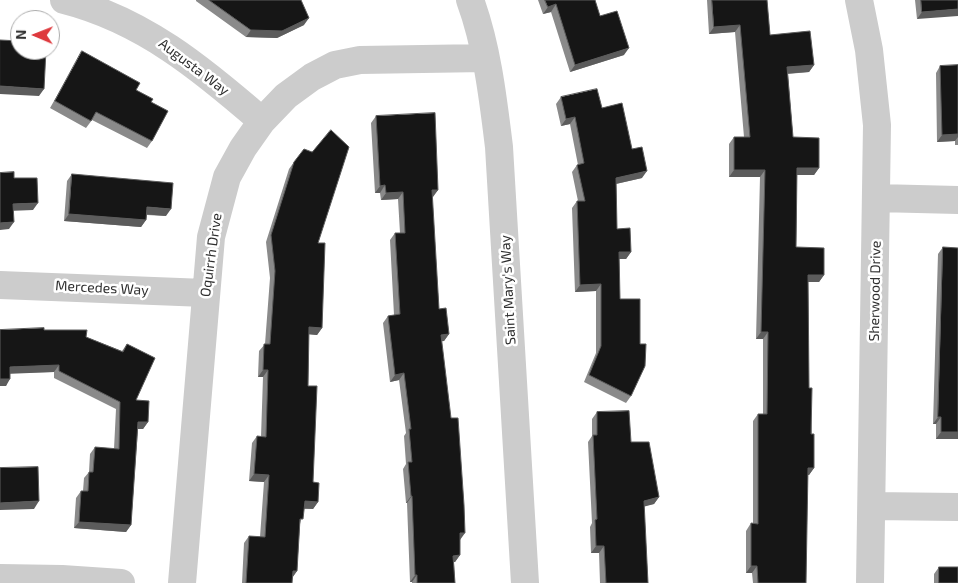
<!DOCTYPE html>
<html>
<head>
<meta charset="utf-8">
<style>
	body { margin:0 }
	#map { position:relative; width:958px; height:583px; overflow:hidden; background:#fff; font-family:"Exo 2",sans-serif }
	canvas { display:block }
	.north { position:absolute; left:10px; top:10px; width:50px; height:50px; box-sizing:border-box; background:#fff; border:1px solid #acacac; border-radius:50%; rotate:271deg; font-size:14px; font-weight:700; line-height:20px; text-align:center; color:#2f2f2f }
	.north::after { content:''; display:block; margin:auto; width:18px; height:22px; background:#de393d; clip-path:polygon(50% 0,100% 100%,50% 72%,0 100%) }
</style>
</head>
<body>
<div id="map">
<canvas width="958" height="583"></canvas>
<div class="north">N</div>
</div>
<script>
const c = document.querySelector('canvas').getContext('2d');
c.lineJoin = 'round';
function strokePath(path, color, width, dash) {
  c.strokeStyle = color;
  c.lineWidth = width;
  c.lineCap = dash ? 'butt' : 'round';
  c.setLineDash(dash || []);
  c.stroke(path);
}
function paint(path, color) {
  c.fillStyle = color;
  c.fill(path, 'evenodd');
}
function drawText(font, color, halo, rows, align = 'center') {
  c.font = font + ' "Exo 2",sans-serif';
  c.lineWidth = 5;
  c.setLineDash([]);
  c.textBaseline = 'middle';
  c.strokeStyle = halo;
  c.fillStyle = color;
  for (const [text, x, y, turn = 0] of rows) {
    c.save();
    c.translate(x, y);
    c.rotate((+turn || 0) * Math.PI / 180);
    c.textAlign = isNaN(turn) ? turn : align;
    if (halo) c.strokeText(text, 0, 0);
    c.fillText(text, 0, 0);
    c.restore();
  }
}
const minor = new Path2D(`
	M64,0C143,20 202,69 262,121
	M470,0C487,46 493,98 499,147L525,583
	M859,0L869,50L877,125L870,583
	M877,198L958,200
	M0,285L205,293
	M872,506L958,507
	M0,578L62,579L121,583
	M182,583L211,237L227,177L243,148L262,121L286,96L312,77L335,65L360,60L485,58`);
const wall = new Path2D(`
	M196,0H301L304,25L277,38L246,37L196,1Z
	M538,0H595L600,16L624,55L570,72L551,12L543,14Z
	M707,0H767L770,35L814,65L809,72L788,74L793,137L819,168L814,175H797L796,247L824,275L819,282H808L809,388L814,468L809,475H808L805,583H753L752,573H746V531L751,523L753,524V421L758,414H763V339H756L760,177H729V144L734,137H744L735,32L709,34Z
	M915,0H958L917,19Z
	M82,51L136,90L151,102L152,141L147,148L92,120L86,128L50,108L78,59Z
	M958,65V145H955V141L937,142L936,73L940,66Z
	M561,97L602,108L632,149L642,178L616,184L617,229L631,252L626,259H619L620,299L631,396L626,403L584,382L596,353V291L575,292L572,208L577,201H578L572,172L577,165H578L570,124L561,126L556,104Z
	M376,116L438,190L432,197L439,309L449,334L444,341H441L460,540V555L455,562H454L455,583H412V582H410L407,503H406L403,469L406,464L404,436L406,433L399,380L390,382L383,323L388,316L394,315L390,240L395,233H400L398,199L381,200L380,193H375L371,123Z
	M294,162L318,243L322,328L317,335L309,334L308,386L313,482L318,502L313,509H304L300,524L297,571L292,578V583H242L244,543L249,536L260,537L264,482L249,481L252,443L257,436L261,437L263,377H258L259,351L265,344L270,278L266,242L289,169Z
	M72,174L166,216L147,215L146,220L141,227L64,221L67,181Z
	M943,247L958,439H936V424H933L938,254Z
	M44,330L86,337L122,351L127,344L136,400L148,422L143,429H138L131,525L126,532L74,528L76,498L81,491H83L84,478L89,472L90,454L95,447L114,449L116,409L54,378V372L10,373L6,386H0Z
	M597,412L631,442L659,497L654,504L644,506L648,583H600L599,553H591L590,527L592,523L588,442L592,436V419Z
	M939,567L958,583H934V574Z`);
const shadedWall = new Path2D(`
	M556,4L551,12L543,14L548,7Z
	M958,9V16L917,19L922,12Z
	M309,18L304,25L277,38L246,37L251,30Z
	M740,25L735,32L709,34L714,27Z
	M629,48L624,55L570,72L575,65Z
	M814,65L809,72L782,74L787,67Z
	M0,86L44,89L39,96L0,94Z
	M575,117L570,124L561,126L566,119Z
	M958,134V137L955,141L937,142L942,135Z
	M797,168H819L814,175H792Z
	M734,170H765L760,177H729Z
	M647,171L642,178L611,185L616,178Z
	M385,185L380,193H375L380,186Z
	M432,190H438L433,197H427Z
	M403,192L398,199L381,200L386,193Z
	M38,203L33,210L8,211L13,204Z
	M147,207L171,209L166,216L142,214Z
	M69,214L146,220L141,227L64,221Z
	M14,222L9,229L0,230V223Z
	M619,252H631L626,259H614Z
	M808,275H824L819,282H803Z
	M601,284L596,291L575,292L580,285Z
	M309,327L322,328L317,335L305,334Z
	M761,332H768L763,339H756Z
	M449,334L444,341L436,342L441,335Z
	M59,365L54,372L5,374L10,367Z
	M263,370H268L263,377H258Z
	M404,373L399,380L390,382L395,375Z
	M0,379H10L6,386H0Z
	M938,417H941L936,424H933Z
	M138,422H148L143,429H133Z
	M941,432H958V439H936Z
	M808,468H814L809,475H803Z
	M254,474L269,475L264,482L249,481Z
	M411,496H412L407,503H406Z
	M659,497L654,504L639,508L644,501Z
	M39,501L34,509L0,510V503Z
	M305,501L318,502L313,509L300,508Z
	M79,522L131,525L126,532L74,528Z
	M460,533H465L460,540Z
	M596,546H604L599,553H591Z
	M460,555L455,562L448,563L453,556Z
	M751,566H757L752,573H746Z
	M293,571H297L292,578Z
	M415,575H417L412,582H410Z`);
const building = new Path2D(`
	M209,0H301L309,18L282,31L251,30Z
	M545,0H595L600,16L617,11L629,48L575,65L556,4L548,7Z
	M712,0H767L770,35L810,31L814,65L787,67L793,137L819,138V168H797L796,247L824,248V275H808L809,388H812L811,434H814V468H808L806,583H758L757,566H751V523L758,524V414H767L768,332H761L765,170H734V137H750L740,25L714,27Z
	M921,0H958V9L922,12Z
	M0,40L20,41V50H46L44,89L0,86Z
	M82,51L140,83L136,90L153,99L151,102L168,111L152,141L96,112L91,121L55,101Z
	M958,65V134L942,135L940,66Z
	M597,89L602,108L622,103L632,149L642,147L647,171L616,178L617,229L630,228L631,252H619L620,299H640V344H646L645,366L631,396L589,375L601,346V284L580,285L577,201H585L577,165L584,163L575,117L566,119L561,97Z
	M435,113L438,190H432L439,309L446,308L449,334L441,335L451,418H458L464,505L465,533H460V555L453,556L455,583H417V575H415L412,496H411L408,462H412L409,429H411L404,373L395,375L388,316L400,314L395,233H405L403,192L386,193L385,185L380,186L376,116Z
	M331,130L349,147L318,243H325L322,328L309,327L308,386H317L313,482L319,483L318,502L305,501L303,519H300L297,571H293L292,583H246L249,536L265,537L269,475L254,474L257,436L266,437L268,370H263L264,344H270L275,271L271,235L294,162L304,149L312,152Z
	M14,172V178H37L38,203L13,204L14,222L0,223V173Z
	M72,174L173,183L171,209L147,207L146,220L69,214Z
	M943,247L958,248V432H941V417H938Z
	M44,328V330H87L86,337L123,352L127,344L155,358L136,400L149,401L148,422H138L131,525L79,522L81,491H88L89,472H93L95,447L119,449L120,402L59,371V365L10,367V379H0V330Z
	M629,411L631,442H649L659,497L644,501L648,583H606L604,546H596L595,520L597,519L593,435H597V412Z
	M38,467L39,501L0,503V468Z
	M939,567H958V583H939Z`);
const streetNames = [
	["Augusta Way",194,67,37],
	["Oquirrh Drive",211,255,-82],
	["Mercedes Way",102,288,3],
	["Saint Mary's Way",508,290,-93],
	["Sherwood Drive",875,291,-89]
];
strokePath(minor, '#ccc', 28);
paint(wall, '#8a8a8a');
paint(shadedWall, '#5c5c5c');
paint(building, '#161616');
strokePath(building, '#5c5c5c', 1);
drawText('14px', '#2f2f2f', '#fff', streetNames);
</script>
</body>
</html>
